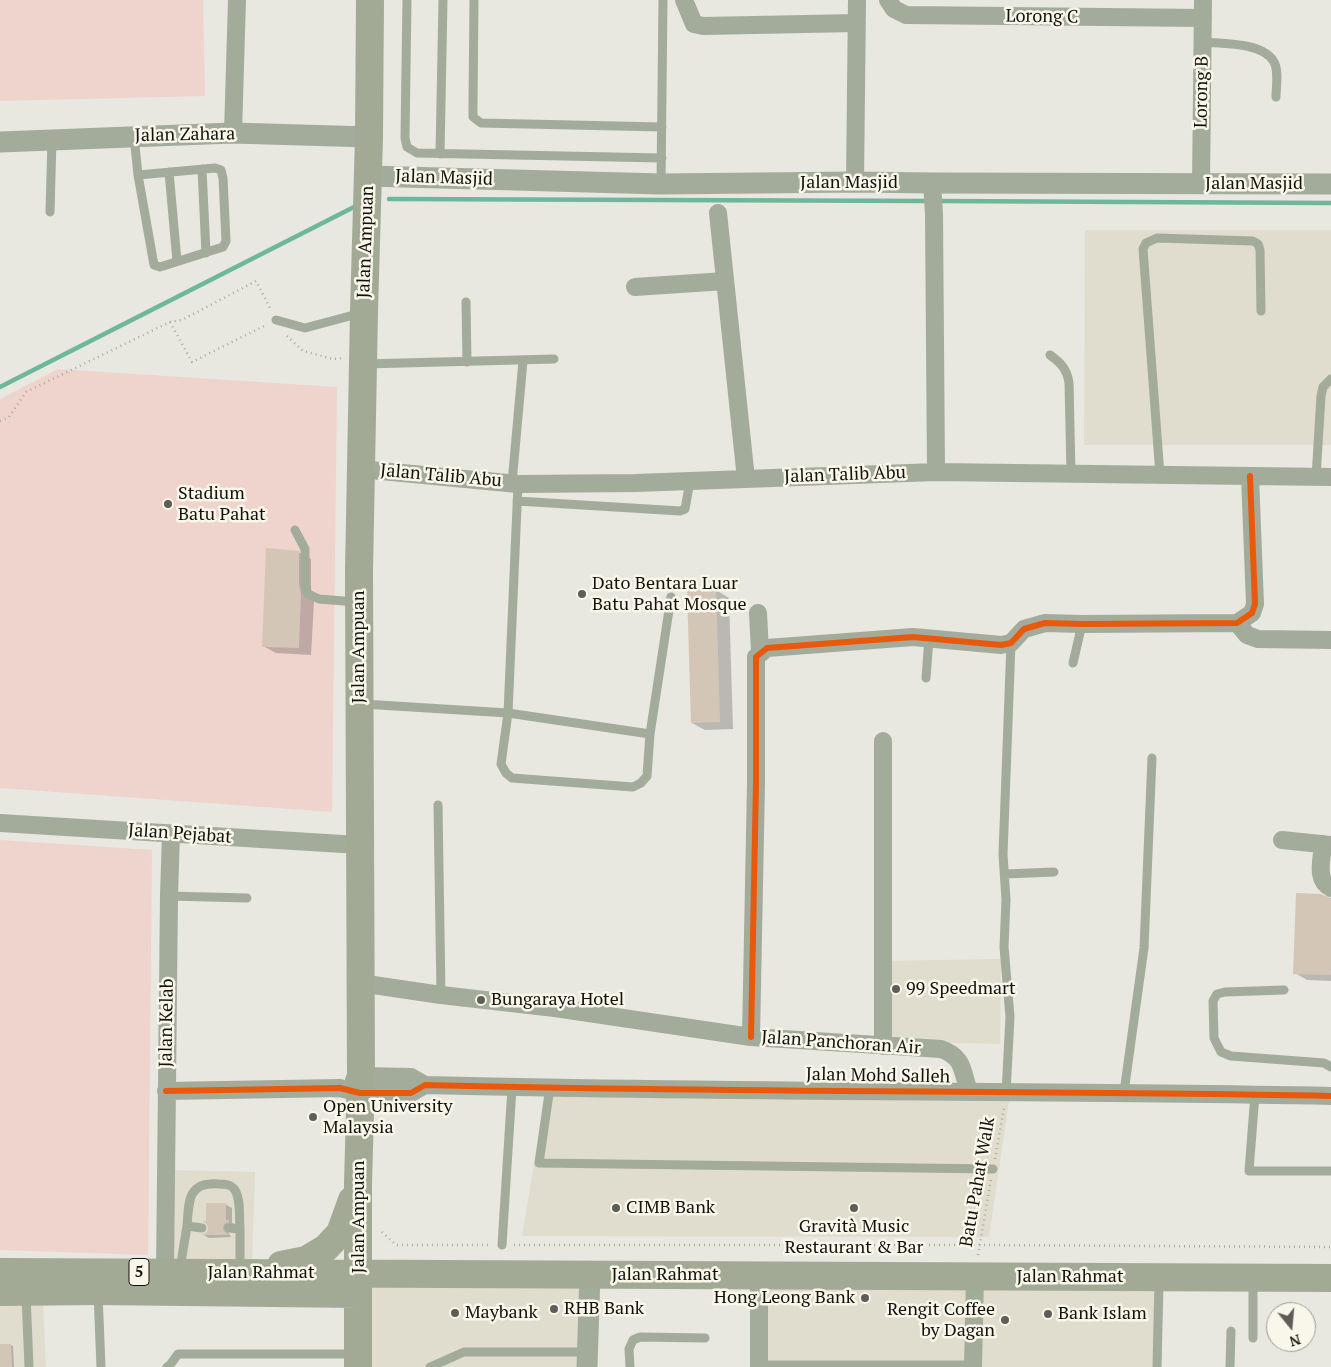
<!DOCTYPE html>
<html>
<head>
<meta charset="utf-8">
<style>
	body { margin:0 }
	#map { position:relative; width:1331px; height:1367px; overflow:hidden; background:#e8e7e0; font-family:"PT Serif",serif }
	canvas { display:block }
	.north { position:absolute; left:1266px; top:1302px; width:50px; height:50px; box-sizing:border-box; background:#f9f6ea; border:1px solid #9d9b92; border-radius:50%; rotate:163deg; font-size:14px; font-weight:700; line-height:20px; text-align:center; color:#13120e }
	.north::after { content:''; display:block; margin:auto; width:18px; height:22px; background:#5e5d58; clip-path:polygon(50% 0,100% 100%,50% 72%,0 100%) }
</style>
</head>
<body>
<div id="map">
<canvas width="1331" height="1367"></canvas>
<div class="north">N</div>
</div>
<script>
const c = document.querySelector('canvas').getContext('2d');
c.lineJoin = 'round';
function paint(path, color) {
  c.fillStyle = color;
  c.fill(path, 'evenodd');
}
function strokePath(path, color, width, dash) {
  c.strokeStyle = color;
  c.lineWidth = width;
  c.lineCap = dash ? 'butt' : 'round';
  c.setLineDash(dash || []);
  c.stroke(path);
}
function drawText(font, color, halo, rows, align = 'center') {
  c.font = font + ' "PT Serif",serif';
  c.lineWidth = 5;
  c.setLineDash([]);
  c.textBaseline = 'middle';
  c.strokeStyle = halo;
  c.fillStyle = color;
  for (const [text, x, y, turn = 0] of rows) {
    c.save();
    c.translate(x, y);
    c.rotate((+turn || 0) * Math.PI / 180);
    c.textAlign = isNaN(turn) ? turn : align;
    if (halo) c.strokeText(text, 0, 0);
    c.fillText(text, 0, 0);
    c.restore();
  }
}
const built = new Path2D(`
	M1085,230H1331V445H1084Z
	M1001,959L1000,1044L878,1041V961Z
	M548,1080L1011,1087L989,1237L522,1236Z
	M171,1170L255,1172L252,1264L171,1263Z
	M369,1283H582L579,1367H367Z
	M764,1284L1164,1287L1161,1367H764Z
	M0,1301H43L46,1367H0Z`);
const green = new Path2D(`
	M0,0H203L205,96L0,101Z
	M58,369L337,387L332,812L0,788V399Z
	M0,840L152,850L148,1255L0,1250Z`);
const shadow = new Path2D(`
	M298,552L311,559V593L314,602L311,655L276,653L263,646Z
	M716,590L729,598L733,729L705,730L692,723Z
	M1331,900V981L1307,980L1295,973Z
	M225,1204L232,1208V1223L235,1224L228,1232L231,1237L209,1238L204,1235L208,1233Z
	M11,1345L13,1346L14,1367H0V1346Z`);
const stream = new Path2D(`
	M389,199L930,201
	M938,201L1331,203
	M0,387L354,207`);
const building = new Path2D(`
	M266,548L299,551V585L301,594L299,648L262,647Z
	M716,589L720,722L691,723L687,590Z
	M1296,893L1321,894L1331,898V975L1293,974Z
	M206,1203H226V1220H229V1222L224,1224L223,1228L224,1231L229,1235H202L207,1232L208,1228L206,1223L202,1222L206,1221Z
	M0,1344H11L12,1367H0Z`);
const path = new Path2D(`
	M170,322L192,362L266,325
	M287,336L303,351L333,359L343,358
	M0,421L9,417L26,392L170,322L182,320L256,281L271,310
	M995,1159L1004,1108
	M382,1232L396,1245H491
	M514,1245H980L1331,1247
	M978,1255L991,1179`);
const service = new Path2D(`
	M407,0L405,138L407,147L417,153L662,158
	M474,0L473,104V117L481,123L662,127
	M1203,42C1222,44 1263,42 1274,62C1279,71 1276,87 1276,97
	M134,136L138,175L154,265L160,267L223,247L226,241L223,178L221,170L215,168L138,175
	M440,154L443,0
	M202,169L206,253
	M169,172L177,261
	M661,184L663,0
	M50,212L52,139
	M466,302L467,362
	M276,320L305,328L361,313
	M1050,355C1061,363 1067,369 1069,383L1071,474
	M365,364L554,359
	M1160,475L1143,249L1146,243L1157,238L1253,241L1258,244L1260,250L1261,311
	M1316,477L1321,396L1323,387L1331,379
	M512,483L523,361
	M518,484L508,713L501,764L506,773L512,778L633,787L641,783L647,776L650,734L671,597
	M517,501L680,511L685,509L690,481
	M295,530L305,549V585L308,594L319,599L356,602
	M1073,663L1082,624
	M926,678L929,638
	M363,704L508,713L650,734
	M438,805L441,995
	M1005,874L1054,872
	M169,896L247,898
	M1284,990L1225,992L1217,994L1213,1001L1214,1038L1221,1052L1231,1056L1324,1063L1331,1067
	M550,1087L539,1163L993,1169
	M1124,1092L1144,948L1152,758
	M1006,1093L1010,1017L1004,947L1006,900L1003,854L1011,643
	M1255,1094L1249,1171H1331
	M187,1226C189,1202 187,1182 218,1184C224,1184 231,1184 235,1190C241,1200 239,1217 240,1229
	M229,1228L240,1229V1270
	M502,1245L512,1088
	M180,1269L187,1226L202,1228
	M1253,1280V1338
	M98,1293L101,1367
	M26,1295L29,1367
	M759,1365H973
	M167,1367L170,1365L178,1354H355
	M430,1367L464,1352H588
	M630,1367L629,1349L633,1340L640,1337L705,1338
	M1157,1367L1159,1280
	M1230,1367L1231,1331`);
const minor = new Path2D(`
	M684,0L694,24L703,26L857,23
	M888,0L894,9L906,15L1203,18
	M233,133L237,0
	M855,182L857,0
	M932,183L934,214L936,472
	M1201,184L1203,0
	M718,213L746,479
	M635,287L725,281
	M360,469L518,484L636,483L936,472L1331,477
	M758,613L760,651
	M1237,623L1247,635L1258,639L1331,640
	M0,823L359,845
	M1282,840L1331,845
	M1323,844C1322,860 1315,880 1331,888
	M360,983L441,995L555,1008L751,1037L941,1049C964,1057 962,1071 969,1092
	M751,1037L756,783V657L767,648L913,637L1001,645L1011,643L1024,629L1045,623L1082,624L1237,623L1252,613L1255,604L1250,476
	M883,1046V741
	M354,1080L361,1076L411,1077L425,1085
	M166,1091L340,1088L360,1093H411L425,1085C727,1093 1029,1090 1331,1096
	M165,1272L169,896L171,834
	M759,1275V1367
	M973,1367L975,1276`);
const tertiary = new Path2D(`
	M0,142L233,133L369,137
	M368,176L661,184L855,182L932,183L1331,184
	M587,1367L590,1274`);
const primary = new Path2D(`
	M281,1265L306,1260L326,1248L340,1233L352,1200
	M0,1272L1331,1278
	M0,1292L98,1291L358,1294
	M358,1367V1183L361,1076L359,571L364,312L369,137L370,0`);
const cycleway = new Path2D(`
	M751,1037L756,783V657L767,648L913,637L1001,645L1011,643L1024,629L1045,623L1082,624L1237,623L1252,613L1255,604L1250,476
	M166,1091L340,1088L360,1093H411L425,1085C727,1093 1029,1090 1331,1096`);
const markers = [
	[168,504,5,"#5e5d58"],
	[582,594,5,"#5e5d58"],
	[896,989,5,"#5e5d58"],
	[481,1000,5,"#5e5d58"],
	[313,1117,5,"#5e5d58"],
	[616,1208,5,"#5e5d58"],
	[854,1208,5,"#5e5d58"],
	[865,1298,5,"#5e5d58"],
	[554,1309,5,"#5e5d58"],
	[455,1313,5,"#5e5d58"],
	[1048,1314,5,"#5e5d58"],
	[1005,1320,5,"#5e5d58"]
];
const shields = [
	[139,1272,20]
];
const shieldNames = [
	["5",139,1272]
];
const streetNames = [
	["Lorong C",1042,17,1],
	["Lorong B",1202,92,-89],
	["Jalan Zahara",185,135,-1],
	["Jalan Masjid",444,178,2],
	["Jalan Masjid",849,183],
	["Jalan Masjid",1254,184],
	["Jalan Ampuan",366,242,-88],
	["Jalan Talib Abu",845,475,-2],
	["Jalan Talib Abu",441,476,5],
	["Jalan Ampuan",359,647,-90],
	["Jalan Pejabat",180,834,4],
	["Jalan Kelab",167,1023,-89],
	["Jalan Panchoran Air",841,1043,4],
	["Jalan Mohd Salleh",878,1076,1],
	["Batu Pahat Walk",978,1182,-80],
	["Jalan Ampuan",359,1217,-90],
	["Jalan Rahmat",261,1273],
	["Jalan Rahmat",665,1275],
	["Jalan Rahmat",1070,1277]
];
const poiNames = [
	["Stadium",178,494],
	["Batu Pahat",178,515],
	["Dato Bentara Luar",592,584],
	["Batu Pahat Mosque",592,605],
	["99 Speedmart",906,989],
	["Bungaraya Hotel",491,1000],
	["Open University",323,1107],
	["Malaysia",323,1128],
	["CIMB Bank",626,1208],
	["Gravità Music",854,1227,"center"],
	["Restaurant & Bar",854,1248,"center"],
	["Hong Leong Bank",855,1298,"right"],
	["RHB Bank",564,1309],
	["Rengit Coffee",995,1310,"right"],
	["by Dagan",995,1331,"right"],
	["Maybank",465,1313],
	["Bank Islam",1058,1314]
];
paint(built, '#e0ddcf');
paint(green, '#efd4cd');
paint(shadow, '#0003');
strokePath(stream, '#6db79a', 4.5);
paint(building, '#d4c6b7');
strokePath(path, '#a6ab9f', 2.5, [1, 4]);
strokePath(service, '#a3ab9b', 9);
strokePath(minor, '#a3ab9b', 18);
strokePath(tertiary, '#a3ab9b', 21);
strokePath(primary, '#a2aa96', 28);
strokePath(cycleway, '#e8590c', 6);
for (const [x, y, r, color] of markers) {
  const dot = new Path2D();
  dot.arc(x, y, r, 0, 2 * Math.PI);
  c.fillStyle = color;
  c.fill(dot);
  strokePath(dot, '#f9f6ea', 2);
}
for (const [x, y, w] of shields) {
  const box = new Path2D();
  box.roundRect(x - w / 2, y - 13.5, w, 27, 4);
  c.fillStyle = '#f9f6ea';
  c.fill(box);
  strokePath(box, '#13120e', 1);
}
drawText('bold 16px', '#13120e', null, shieldNames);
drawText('18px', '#13120e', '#f9f6ea', streetNames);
drawText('18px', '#13120e', '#f9f6ea', poiNames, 'left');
</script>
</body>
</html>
